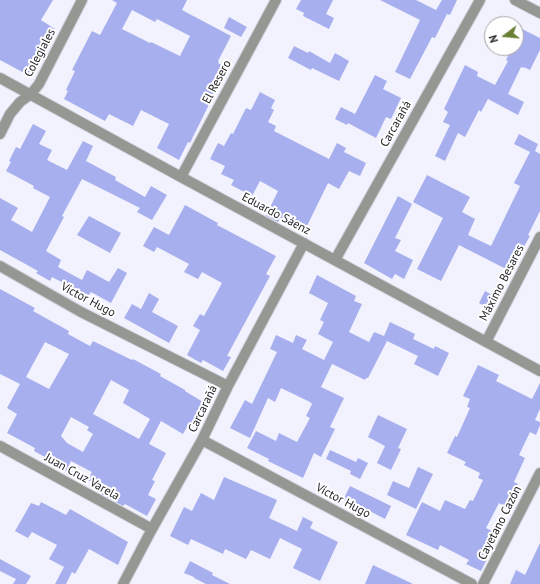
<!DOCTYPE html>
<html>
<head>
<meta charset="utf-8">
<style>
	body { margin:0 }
	#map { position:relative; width:540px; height:584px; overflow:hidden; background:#f1f2fe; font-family:"PT Sans",sans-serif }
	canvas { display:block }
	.north { position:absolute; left:484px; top:16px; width:40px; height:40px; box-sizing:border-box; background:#fff; border:1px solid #a5a5a7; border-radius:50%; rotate:254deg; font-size:11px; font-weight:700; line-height:16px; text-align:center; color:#1d1e22 }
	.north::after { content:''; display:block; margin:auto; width:14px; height:18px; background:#697f31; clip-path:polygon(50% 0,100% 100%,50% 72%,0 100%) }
</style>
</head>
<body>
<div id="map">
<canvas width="540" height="584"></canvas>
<div class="north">N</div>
</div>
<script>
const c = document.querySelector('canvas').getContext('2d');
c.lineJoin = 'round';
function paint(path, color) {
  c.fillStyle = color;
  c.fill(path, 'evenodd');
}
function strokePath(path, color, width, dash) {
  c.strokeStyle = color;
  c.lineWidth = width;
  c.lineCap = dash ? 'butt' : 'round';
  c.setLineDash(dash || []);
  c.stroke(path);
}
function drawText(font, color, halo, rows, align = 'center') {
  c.font = font + ' "PT Sans",sans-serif';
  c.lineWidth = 4;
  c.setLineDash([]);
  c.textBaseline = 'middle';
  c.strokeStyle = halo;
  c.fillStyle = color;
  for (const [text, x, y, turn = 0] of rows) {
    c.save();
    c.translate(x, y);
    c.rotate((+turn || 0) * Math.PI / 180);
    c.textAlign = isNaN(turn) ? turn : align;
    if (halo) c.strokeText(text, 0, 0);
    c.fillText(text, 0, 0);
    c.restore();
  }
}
const building = new Path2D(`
	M0,0H53L41,20L55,29L43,51H42L28,75L0,60Z
	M112,0H187L182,10L231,36L218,61L219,62L218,63L227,68L190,143L188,142L179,160L157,148L169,124L141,110L133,126L109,114L105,121L64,99L68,91L66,90L75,71L72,70L92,31L100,35L117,3ZM132,10L155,22L157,19L190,36L180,56L151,42L150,43L122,29Z
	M301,0H333L326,14L334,18L329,29L303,16L304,13L296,9Z
	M380,0H416L436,10L442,0H457L450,15L447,14L435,38L432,37L410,79L395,72L420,20Z
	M229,17L247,27L241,37L224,28Z
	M516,26L540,38V50L530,70L524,67V68L521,67L508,94L524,102L518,115L488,99L481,112L479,110L465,137L458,133L445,161L435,156L450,125L443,122L448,112L444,109L465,65L478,72L477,76L495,85L508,61L506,60L512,48H516Z
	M294,46L308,53L309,51L330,63L335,53L349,61L339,81L312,68L311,70L288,58Z
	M375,75L387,81L383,89L401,98L391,119L386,117L376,138L348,123L347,125L335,119L341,107L355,114Z
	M260,92L275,100L271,108L274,110L268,122L276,126L274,131L329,159L337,143L346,148L344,152L366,163L360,176L349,171L339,189L328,183L305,230L280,218L278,222L266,216L278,191L260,181L252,196L231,185L234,180L221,174L225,166L210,159L218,143L224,146L231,133L233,134L246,108L251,110Z
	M33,124L46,131L39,144L52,150L47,160L67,170L83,141L93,146L86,161L116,177L115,180L145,197L151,186L167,195L152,220L137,212L140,208L82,179L62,216L64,217L46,251L61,260L58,267L82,280L87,270L109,282L118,268L127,273L111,303L91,292L88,296L52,277L50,281L36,273L38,271L0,250V198L18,208L11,220L32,232L50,197L33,188L34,186L6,171L11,162L9,161L16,147L20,149Z
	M519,134L538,144L535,151L540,154V211L528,235L530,236L510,271L459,245L441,281L417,269L443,218L413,202L427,175L470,197L462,212L475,219L468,235L491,246L520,186L514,183L530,152L514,144Z
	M398,196L412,204L395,238L401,240L395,251L413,260L404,279L395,274L392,279L364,263Z
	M185,205L218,223L217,225L276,256L266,274L270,276L227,356L231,357L223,371L203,360L201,363L187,355L200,330L193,326L200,314L204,316L222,283L202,272L198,279L184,272L189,264L157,247L154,252L143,246L154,227L169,235Z
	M89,216L121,233L110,253L77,235Z
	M317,275L356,296L354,301L362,304L349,332L369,342L374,332L384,336L390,322L415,334L413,339L434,349L435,346L449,353L438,376L414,364L418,356L387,341L368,378H366L365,380L324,360L333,342L318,334L324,322L320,320L328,303L309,293Z
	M0,289L35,308L33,311L69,331L68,334L90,346L93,341L132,360L133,359L161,374L160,376L185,390V391L203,402L189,428L187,427L183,434L161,421L149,444L166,453L152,480L155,481L148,495L156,499L147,516L125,504L123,506L101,494L104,489L88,480L92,472L71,461L66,471L51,463L52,461L34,451L35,448L7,433L17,414L7,408L20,384L0,374ZM45,342L69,354L49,389L26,377ZM111,380L129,390L123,403L150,419L139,439L93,414ZM71,417L89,427L87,430L93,434L83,452L67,443L61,436Z
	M485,291L499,299L493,310L479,303Z
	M149,293L159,299L152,312L178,326L169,343L124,318L132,304L141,309Z
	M276,335L293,343L296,335L307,340L302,349L332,364L321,387L344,398L330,427L335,429L321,457L314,453L303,478L268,461L269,459L247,448L256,431L276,441L279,433L297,442L310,418L306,416L312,404L310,402L281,388L275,402L268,398L250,438L230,428L245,400L252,404L277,352L270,349Z
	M478,365L499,375L496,381L532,399L540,383V409L535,420L540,422V425L536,435L530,432L519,455L525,458L514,482L518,484L506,507L499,503L486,528L494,532L482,557L487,559L481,571L466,564L469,560L440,545L438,550L406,535L422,502L440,511L445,500L465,509L470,500L473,501L483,480L478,478L480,473L464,465L466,462L447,453L455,436L457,437L470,408L467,407L470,399L463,396Z
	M378,415L407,429L398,448L401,449L391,470L377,463L385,446L368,437Z
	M330,450L356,462L358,458L368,463L360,479L350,474L351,471L326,459Z
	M418,467L433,474L416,509L387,495L393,481L409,488Z
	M224,477L277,500L269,518L297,531L303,517L313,522L310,528L338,542L320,581L293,568L302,549L280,538L270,559L251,550L246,559L225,549L223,554L191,539L188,545L170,536L184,507L192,511L201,493L214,500Z
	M350,486L391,506L385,519L362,507L361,508L343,500Z
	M41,502L66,515L70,509L128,542L118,565L89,549L75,574L72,572L66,584H55L64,567L49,559L57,545L32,532L28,538L15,531L31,503L39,506Z
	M540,543V584H510L516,570L525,575Z
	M0,559L31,576L26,584H13L16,579L0,571Z
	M190,561L213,573L212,575L230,584H206L194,578V577L184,573Z
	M373,565L413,584H365Z`);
const street = new Path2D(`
	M515,0L540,13
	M0,78L181,177L540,371
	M0,134L10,114L20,102L31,94L39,84L82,0
	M181,177L276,0
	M335,260L480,0
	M0,266L81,312L228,386
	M486,342L540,237
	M202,440L472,584
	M0,446L152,529
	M123,584L152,529L202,440L228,386L304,243
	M483,584L540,473`);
const streetNames = [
	["Colegiales",40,53,-62],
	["El Resero",217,82,-62],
	["Carcarañá",396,124,-61],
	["Eduardo Sáenz",276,214,28],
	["Máximo Besares",502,283,-63],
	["Víctor Hugo",88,300,28],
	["Carcarañá",203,409,-64],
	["Juan Cruz Varela",82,477,29],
	["Víctor Hugo",343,501,28],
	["Cayetano Cazón",500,523,-63]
];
paint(building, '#a8afee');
strokePath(street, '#cfd0db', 12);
strokePath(street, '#959792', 10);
drawText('12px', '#1d1e22', '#fff', streetNames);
</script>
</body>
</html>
